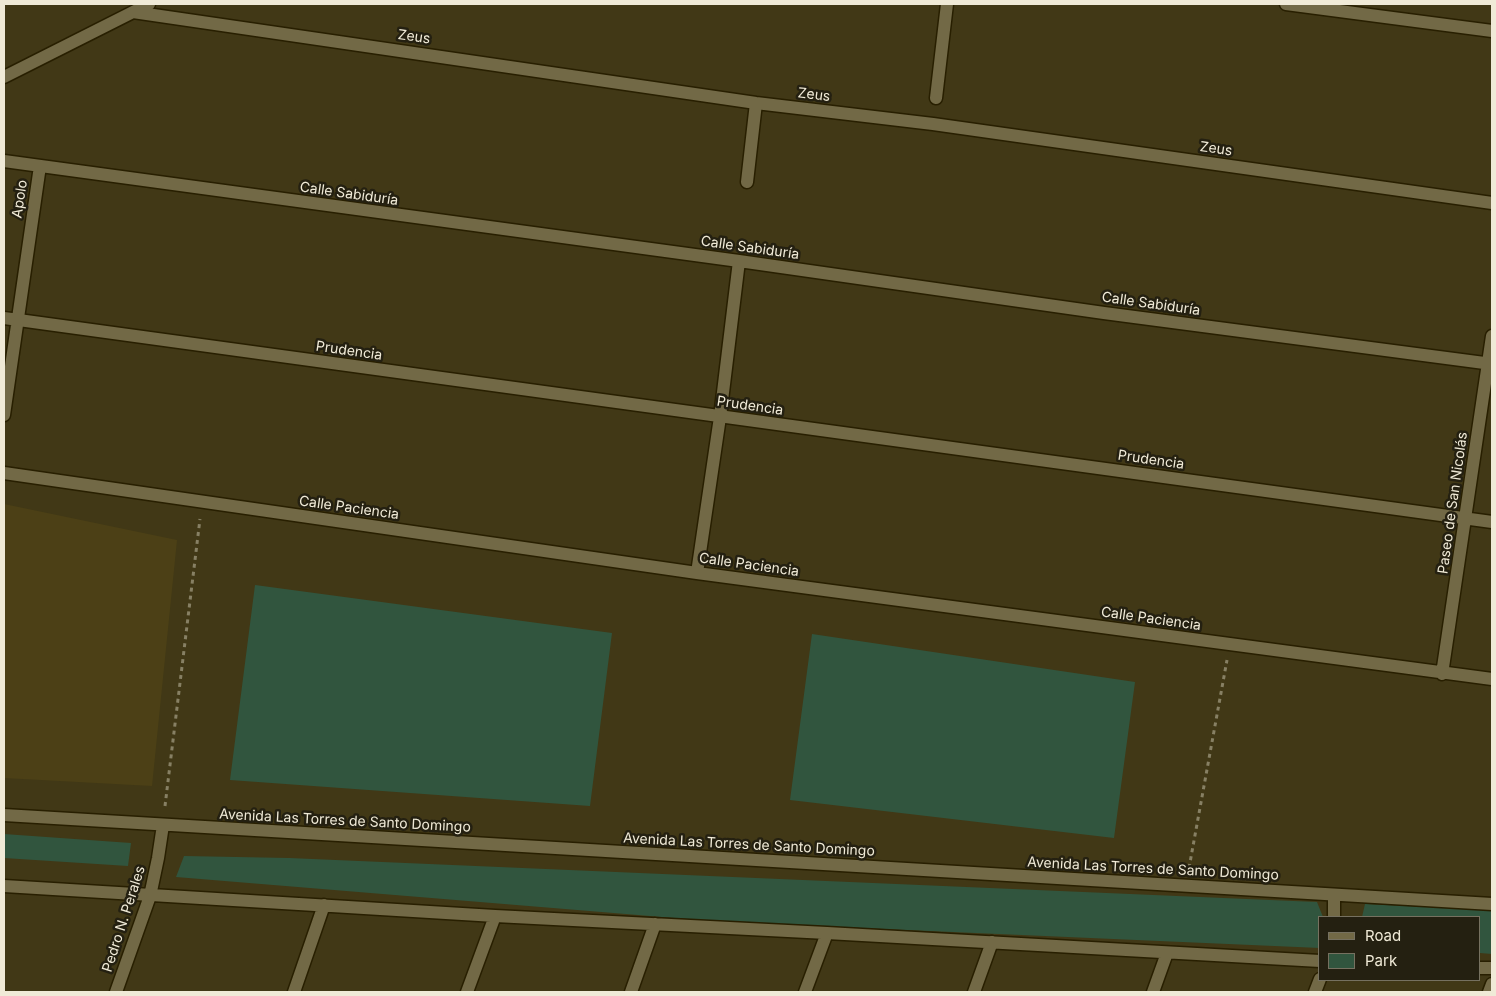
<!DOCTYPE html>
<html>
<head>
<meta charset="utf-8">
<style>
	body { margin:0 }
	#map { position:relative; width:1496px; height:996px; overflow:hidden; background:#413816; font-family:Inter,sans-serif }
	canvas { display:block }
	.frame { position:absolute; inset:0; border:5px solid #f0ead7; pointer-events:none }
	.legend { position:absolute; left:1318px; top:916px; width:162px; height:65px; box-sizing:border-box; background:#242011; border:1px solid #767160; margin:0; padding:6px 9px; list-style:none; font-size:15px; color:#f0ead7 }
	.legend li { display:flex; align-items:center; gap:10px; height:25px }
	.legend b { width:25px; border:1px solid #767160 }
</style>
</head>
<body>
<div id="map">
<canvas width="1496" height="996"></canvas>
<div class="frame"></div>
<ul class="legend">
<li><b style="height:6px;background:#726946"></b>Road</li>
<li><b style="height:14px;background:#31553e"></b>Park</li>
</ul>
</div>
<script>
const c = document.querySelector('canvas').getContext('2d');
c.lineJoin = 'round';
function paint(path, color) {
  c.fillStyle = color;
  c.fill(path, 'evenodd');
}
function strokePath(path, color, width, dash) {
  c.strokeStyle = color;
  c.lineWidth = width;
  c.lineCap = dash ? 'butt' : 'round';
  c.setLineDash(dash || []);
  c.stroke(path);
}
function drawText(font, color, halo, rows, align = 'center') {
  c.font = font + ' Inter,sans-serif';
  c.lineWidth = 5;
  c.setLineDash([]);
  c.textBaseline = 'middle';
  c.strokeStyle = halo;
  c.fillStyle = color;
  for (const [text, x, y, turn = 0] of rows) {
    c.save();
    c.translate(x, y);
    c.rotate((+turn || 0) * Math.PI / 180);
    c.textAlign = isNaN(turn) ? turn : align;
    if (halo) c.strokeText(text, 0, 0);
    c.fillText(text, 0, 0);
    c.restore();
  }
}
const built = new Path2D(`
	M4,504L177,540L152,786L4,778Z`);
const green = new Path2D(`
	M255,585L612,633L590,806L230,780Z
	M812,634L1135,682L1114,838L790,800Z
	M4,834L131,843L128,866L4,858Z
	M184,856L289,858L1317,902L1323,917H1320V948L723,922L176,877Z
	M1365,904L1492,910V954L1480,953V917H1362Z`);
const path = new Path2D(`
	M165,806L200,519
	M1189,868L1227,660`);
const minor = new Path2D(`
	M1286,4L1492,31
	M133,12L756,103L933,124L1492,203
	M4,77L149,4
	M936,98L947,4
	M4,161L739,261L1104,313L1492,364
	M747,182L756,103
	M4,318L1492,522
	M4,415L40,166
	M4,473L697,573L1492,679
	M697,573L720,417L739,261
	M1442,674L1492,336
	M4,815L1492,904
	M4,886L495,916L827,933L1320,961
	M1334,895V917
	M1480,968H1492
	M116,992L150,896L158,858L163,825
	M294,992L324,905
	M467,992L495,916
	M631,992L655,924
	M805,992L827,933
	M974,992L992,942
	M1153,992L1167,953
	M1315,992L1320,979
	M1489,992L1492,984`);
const streetNames = [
	["Zeus",414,37,8],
	["Zeus",814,95,7],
	["Zeus",1216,149,8],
	["Calle Sabiduría",349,194,8],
	["Apolo",20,199,-81],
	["Calle Sabiduría",750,248,8],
	["Calle Sabiduría",1151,304,8],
	["Prudencia",349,351,8],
	["Prudencia",750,406,8],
	["Prudencia",1151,460,8],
	["Paseo de San Nicolás",1453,503,-82],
	["Calle Paciencia",349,508,8],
	["Calle Paciencia",749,565,8],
	["Calle Paciencia",1151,619,8],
	["Avenida Las Torres de Santo Domingo",345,821,3],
	["Avenida Las Torres de Santo Domingo",749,845,3],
	["Avenida Las Torres de Santo Domingo",1153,869,3],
	["Pedro N. Perales",124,919,-72]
];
paint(built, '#4c4016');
paint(green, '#31553e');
strokePath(minor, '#281f00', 15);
strokePath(path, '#878064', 3, [4, 4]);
strokePath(minor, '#726946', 12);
drawText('14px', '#f0ead7', '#242011', streetNames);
</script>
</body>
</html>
